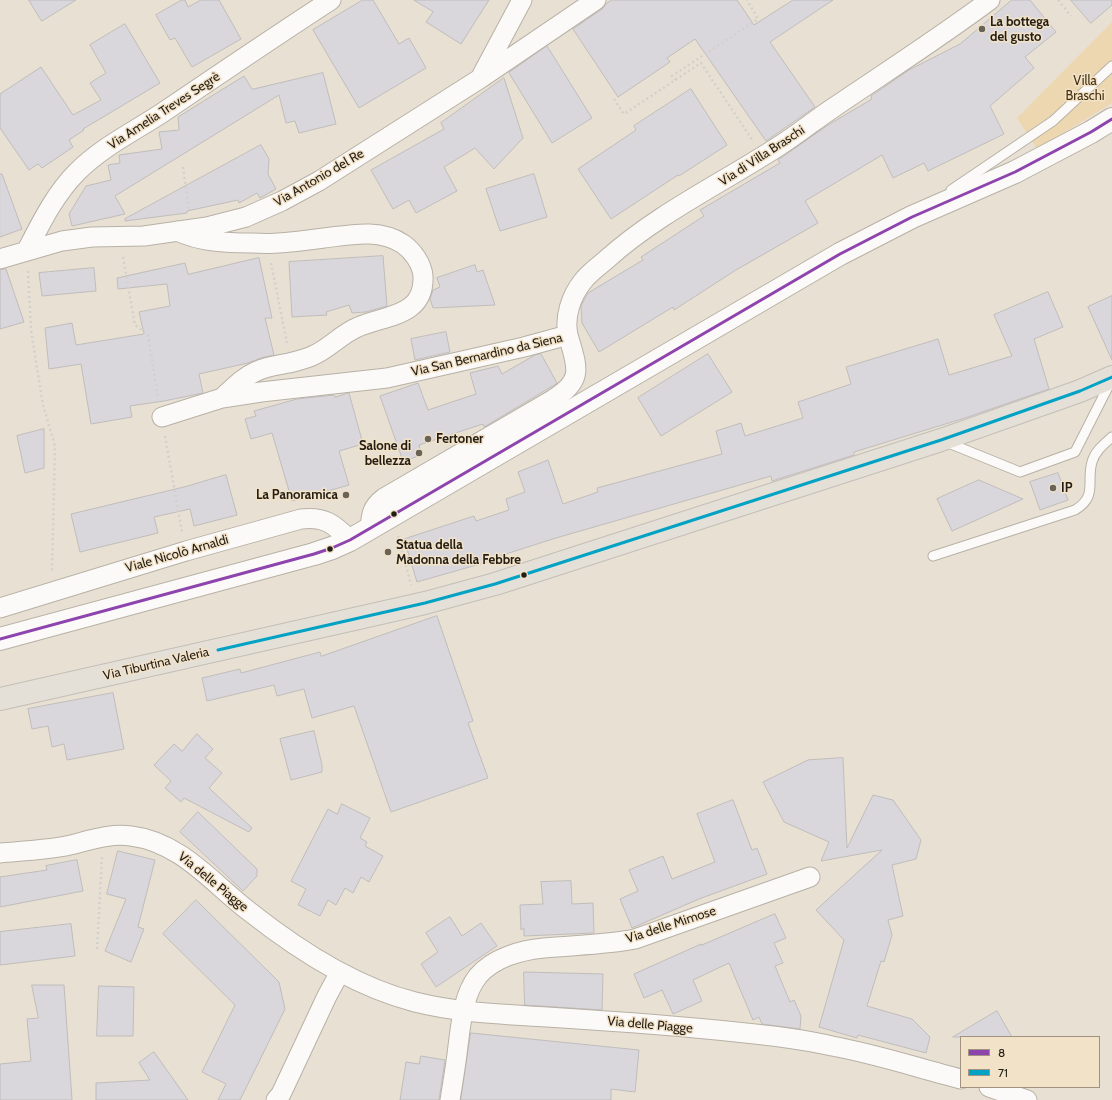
<!DOCTYPE html>
<html>
<head>
<meta charset="utf-8">
<style>
	body { margin:0 }
	#map { position:relative; width:1112px; height:1100px; overflow:hidden; background:#e8e0d2; font-family:Cabin,sans-serif }
	canvas { display:block }
	.legend { position:absolute; left:960px; top:1036px; width:140px; height:52px; box-sizing:border-box; background:#f2e2c8; border:1px solid #a09480; margin:0; padding:5px 7px; list-style:none; font-size:12px; color:#241e15 }
	.legend li { display:flex; align-items:center; gap:8px; height:20px }
	.legend b { width:20px; border:1px solid #a09480 }
</style>
</head>
<body>
<div id="map">
<canvas width="1112" height="1100"></canvas>
<ul class="legend">
<li><b style="height:5px;background:#8e44ad"></b>8</li>
<li><b style="height:5px;background:#02a2c5"></b>71</li>
</ul>
</div>
<script>
const c = document.querySelector('canvas').getContext('2d');
c.lineJoin = 'round';
function paint(path, color) {
  c.fillStyle = color;
  c.fill(path, 'evenodd');
}
function strokePath(path, color, width, dash) {
  c.strokeStyle = color;
  c.lineWidth = width;
  c.lineCap = dash ? 'butt' : 'round';
  c.setLineDash(dash || []);
  c.stroke(path);
}
function drawText(font, color, halo, rows, align = 'center') {
  c.font = font + ' Cabin,sans-serif';
  c.lineWidth = 3;
  c.setLineDash([]);
  c.textBaseline = 'middle';
  c.strokeStyle = halo;
  c.fillStyle = color;
  for (const [text, x, y, turn = 0] of rows) {
    c.save();
    c.translate(x, y);
    c.rotate((+turn || 0) * Math.PI / 180);
    c.textAlign = isNaN(turn) ? turn : align;
    if (halo) c.strokeText(text, 0, 0);
    c.fillText(text, 0, 0);
    c.restore();
  }
}
const green = new Path2D(`
	M1112,22V103L1037,149L1017,118Z`);
const building = new Path2D(`
	M29,0H76L42,21Z
	M182,0H185L188,7L201,0H219L241,39L192,67L175,38L170,40L156,15Z
	M363,0H373L399,44L409,38L426,68L359,108L313,30Z
	M414,0H489L461,44L426,22L433,12Z
	M612,0H737L754,25L793,0H833L770,42L815,107L766,141L695,39L667,58L670,62L618,97L573,29L602,9L606,4Z
	M1012,0H1030L1056,32L1025,57L1034,68L990,106L1004,134L928,171L924,163L893,178L882,155L805,201L818,223L736,270L674,310L673,307L599,352L582,323L581,306L588,293L643,260L641,257L704,216L700,210L780,163L778,160L828,125L872,99L871,96L909,70L960,44Z
	M1071,0H1112V5L1091,23Z
	M125,24L160,83L83,129L84,130L69,140L73,147L42,168L38,164L29,170L0,128V94L41,67L73,115L101,100L90,83L106,73L90,45Z
	M547,46L592,118L552,143L509,73Z
	M323,73L336,124L299,133L295,121L286,123L279,95L115,196L125,214L72,226L69,214L86,186L111,180L108,165L120,163L119,155L162,149L159,132L179,130L178,117L244,76L252,89Z
	M504,78L523,138L494,169L475,148L444,167L457,191L416,213L409,200L393,209L371,170L444,129L441,123Z
	M691,89L727,145L679,176L678,175L611,219L578,169L636,130L634,126Z
	M261,145L269,159L268,174L276,189L260,198L257,193L239,203L238,200L187,211V213L125,221V219Z
	M0,174H2L22,229L0,237Z
	M534,174L547,217L500,231L486,189Z
	M383,256L387,306L366,312L352,313L349,305L326,312L327,315L292,317L289,262Z
	M259,258L272,318H265L274,355L261,358L248,363L199,374L203,393L164,401L130,406L132,417L91,424L81,364L49,369L45,328L72,323L76,345L144,334L139,312L170,306L167,284L118,289L117,278L185,263L188,274Z
	M475,265L477,272L483,270L495,305L433,308L430,299L433,290L440,287L437,278Z
	M94,268L96,291L42,296L39,273Z
	M6,269L24,322L0,329V270Z
	M1048,292L1063,327L1034,339L1049,389L965,418L854,452V455L772,481L771,476L556,538L487,560V562L417,582L404,539L474,516L476,521L509,510L506,499L525,492L518,472L548,460L563,504L598,492L597,488L722,454L716,431L741,423L745,436L803,418L798,402L851,384L846,367L938,339L949,375L1012,356L994,315Z
	M1112,296V360L1088,307Z
	M446,332L450,352L415,360L411,339Z
	M541,354L557,383L556,384L484,427L483,424L419,445L422,455L403,461L380,396L418,383L428,410L476,394L470,373L498,366L502,374L535,355Z
	M708,354L732,392L661,436L638,398Z
	M349,393L363,444L339,451L349,485L292,501L272,433L251,439L245,419L256,416L254,411L297,399L334,395L335,397Z
	M44,429V468L25,473L17,436Z
	M1058,473L1068,500L1040,510L1030,482Z
	M226,475L237,515L194,526L190,509L154,517L158,533L80,552L71,514L184,487Z
	M979,480L1023,499L952,531L937,499Z
	M437,616L473,721L468,723L488,778L391,812L354,706L312,718L304,689L277,696L274,685L207,701L202,678L240,669L241,673L320,652L321,656Z
	M113,693L124,749L67,760L64,744L52,747L48,726L32,729L28,709Z
	M314,731L322,765V772L291,780L280,739Z
	M197,734L213,749L205,758L222,773L209,788L252,828L249,832L184,798L181,802L165,788L171,781L154,765L174,744L182,751Z
	M843,758L847,848L873,795L893,800L921,840L916,859L892,865L903,916L888,920L892,935L884,962L881,961L867,1006L912,1019L930,1037L926,1053L858,1035L857,1038L819,1027L844,940L816,910L882,850L821,861L829,842L784,822L763,782L808,760Z
	M733,800L752,850L757,848L767,874L699,899L632,928L620,899L638,891L629,870L663,856L672,879L715,862L697,814Z
	M342,804L370,818L360,838L367,842L365,846L383,856L369,882L361,877L353,893L345,888L336,905L328,900L320,916L298,905L306,889L291,881L328,809L337,814Z
	M198,812L257,869V876L243,891L180,832Z
	M118,851L155,860L138,927L144,929L131,962L105,951L126,899L107,894Z
	M77,860L83,891L0,907V877L47,870L46,866Z
	M571,881L572,904L593,903L594,933L524,936V928L521,930L520,905L543,904L541,882Z
	M196,900L279,982L285,1009L240,1100H218L226,1084L202,1072L235,1005L163,934Z
	M775,914L786,938L774,943L783,963L775,966L790,1002L794,1000L801,1016L800,1029L762,1024L759,1017L753,1020L729,963L693,980L702,1001L673,1014L662,990L644,998L634,974L701,944V945Z
	M450,917L462,936L481,923L497,946L436,987L421,964L438,952L426,933Z
	M71,924L75,956L0,965V932Z
	M524,972L603,974L602,1010L525,1005Z
	M32,985H64L72,1100H0V1064L31,1061L27,1019L38,1018Z
	M99,986L134,987L133,1036H97Z
	M997,1011L1012,1037H953Z
	M471,1033L639,1050L635,1092L611,1089V1100H461Z
	M154,1052L188,1100H96V1083L150,1080L139,1063Z
	M421,1056L445,1060L439,1100H400L406,1062L419,1064Z`);
const path = new Path2D(`
	M1058,0L1071,16
	M676,80L672,76L758,19L747,0
	M614,99L624,114L701,63L753,141
	M183,167L189,210
	M123,257L135,325L148,335L158,398
	M271,263L287,343
	M28,271L31,330L43,405L55,446L52,571
	M165,436L182,532
	M398,536L411,585
	M97,949L102,857`);
const service = new Path2D(`
	M951,190L1053,121L1112,66
	M946,442L1020,472L1075,452L1111,381
	M933,556L1075,510C1098,496 1086,482 1092,462C1095,451 1104,444 1112,437`);
const minor = new Path2D(`
	M482,75L522,0
	M177,231C201,242 226,243 251,243C260,243 270,244 279,243C293,242 309,240 324,238C349,235 380,228 403,244C413,251 422,264 423,276C425,317 385,315 358,327C341,334 329,349 312,356C305,359 297,361 289,363C279,365 267,366 257,371C243,377 233,388 222,398L261,392L387,378L524,347L568,335C577,367 585,380 552,400L384,498C372,507 371,514 370,529
	M27,250C41,223 55,194 77,172C102,147 133,132 162,113C218,75 274,37 331,0
	M0,259L62,241L92,237L144,236L207,227L246,217L282,201L319,181L481,78L596,0
	M568,335C564,317 571,296 583,281C589,273 599,266 607,259C657,214 722,183 779,146C798,134 815,120 833,108C886,72 939,38 990,0
	M162,417L222,398
	M0,608L186,551L301,519C324,516 334,524 350,540
	M0,853C22,851 44,850 66,846C88,841 109,833 131,836C181,842 213,884 250,912C298,950 355,987 415,1002C459,1013 502,1014 547,1017C610,1021 673,1025 736,1032C768,1035 801,1039 832,1046C876,1054 918,1068 961,1079
	M989,1087L1027,1100
	M276,1100L281,1094L327,996L340,972
	M450,1100C453,1082 456,1064 458,1046C461,1023 463,995 478,976C493,958 521,950 544,948C574,945 605,945 635,939L810,877`);
const tertiary = new Path2D(`
	M0,639L314,554L332,548L350,540L840,254L912,217L1015,172L1091,132L1112,119`);
const primary = new Path2D(`
	M0,699L425,603L495,584L941,440L1080,391L1112,377`);
const bus1 = new Path2D(`
	M0,639L314,554L332,548L350,540L840,254L912,217L1015,172L1091,132L1112,119`);
const bus2 = new Path2D(`
	M218,650L425,603L495,584L941,440L1080,391L1112,377`);
const markers = [
	[982,29,4,"#696257"],
	[428,439,4,"#696257"],
	[419,453,4,"#696257"],
	[1053,488,4,"#696257"],
	[346,495,4,"#696257"],
	[394,514,3.5,"#241e15"],
	[330,549,3.5,"#241e15"],
	[388,552,4,"#696257"],
	[524,575,3.5,"#241e15"]
];
const poiNames = [
	["La bottega",990,22],
	["del gusto",990,37],
	["Fertoner",436,439],
	["Salone di",411,446,"right"],
	["bellezza",411,461,"right"],
	["IP",1061,488],
	["La Panoramica",338,495,"right"],
	["Statua della",396,545],
	["Madonna della Febbre",396,560]
];
const parkNames = [
	["Villa",1085,81],
	["Braschi",1085,96]
];
const streetNames = [
	["Via Amelia Treves Segrè",164,111,-33],
	["Via di Villa Braschi",762,156,-33],
	["Via Antonio del Re",319,178,-30],
	["Via San Bernardino da Siena",487,355,-13],
	["Viale Nicolò Arnaldi",177,554,-16],
	["Via Tiburtina Valeria",156,664,-13],
	["Via delle Piagge",213,882,39],
	["Via delle Mimose",671,925,-18],
	["Via delle Piagge",650,1025,5]
];
paint(green, '#edd7b1');
paint(building, '#d9d7dc');
strokePath(building, '#bfbcbb', 1);
strokePath(service, '#b7b1a6', 11);
strokePath(minor, '#b7b1a6', 21);
strokePath(tertiary, '#b7b1a6', 24);
strokePath(primary, '#c3beb8', 24);
strokePath(path, '#d3d0cc', 2.5, [2, 3]);
strokePath(service, '#fcfaf8', 9);
strokePath(minor, '#fcfaf8', 19);
strokePath(tertiary, '#fcfaf8', 22);
strokePath(primary, '#e4e0d8', 22);
strokePath(bus1, '#8e44ad', 3);
strokePath(bus2, '#02a2c5', 3);
for (const [x, y, r, color] of markers) {
  const dot = new Path2D();
  dot.arc(x, y, r, 0, 2 * Math.PI);
  c.fillStyle = color;
  c.fill(dot);
  strokePath(dot, '#f2e2c8', 1.5);
}
drawText('bold 13px', '#241e15', '#f2e2c8', poiNames, 'left');
drawText('13px', '#422f0d', '#f2e2c8', parkNames);
drawText('13px', '#241e15', '#f2e2c8', streetNames);
</script>
</body>
</html>
